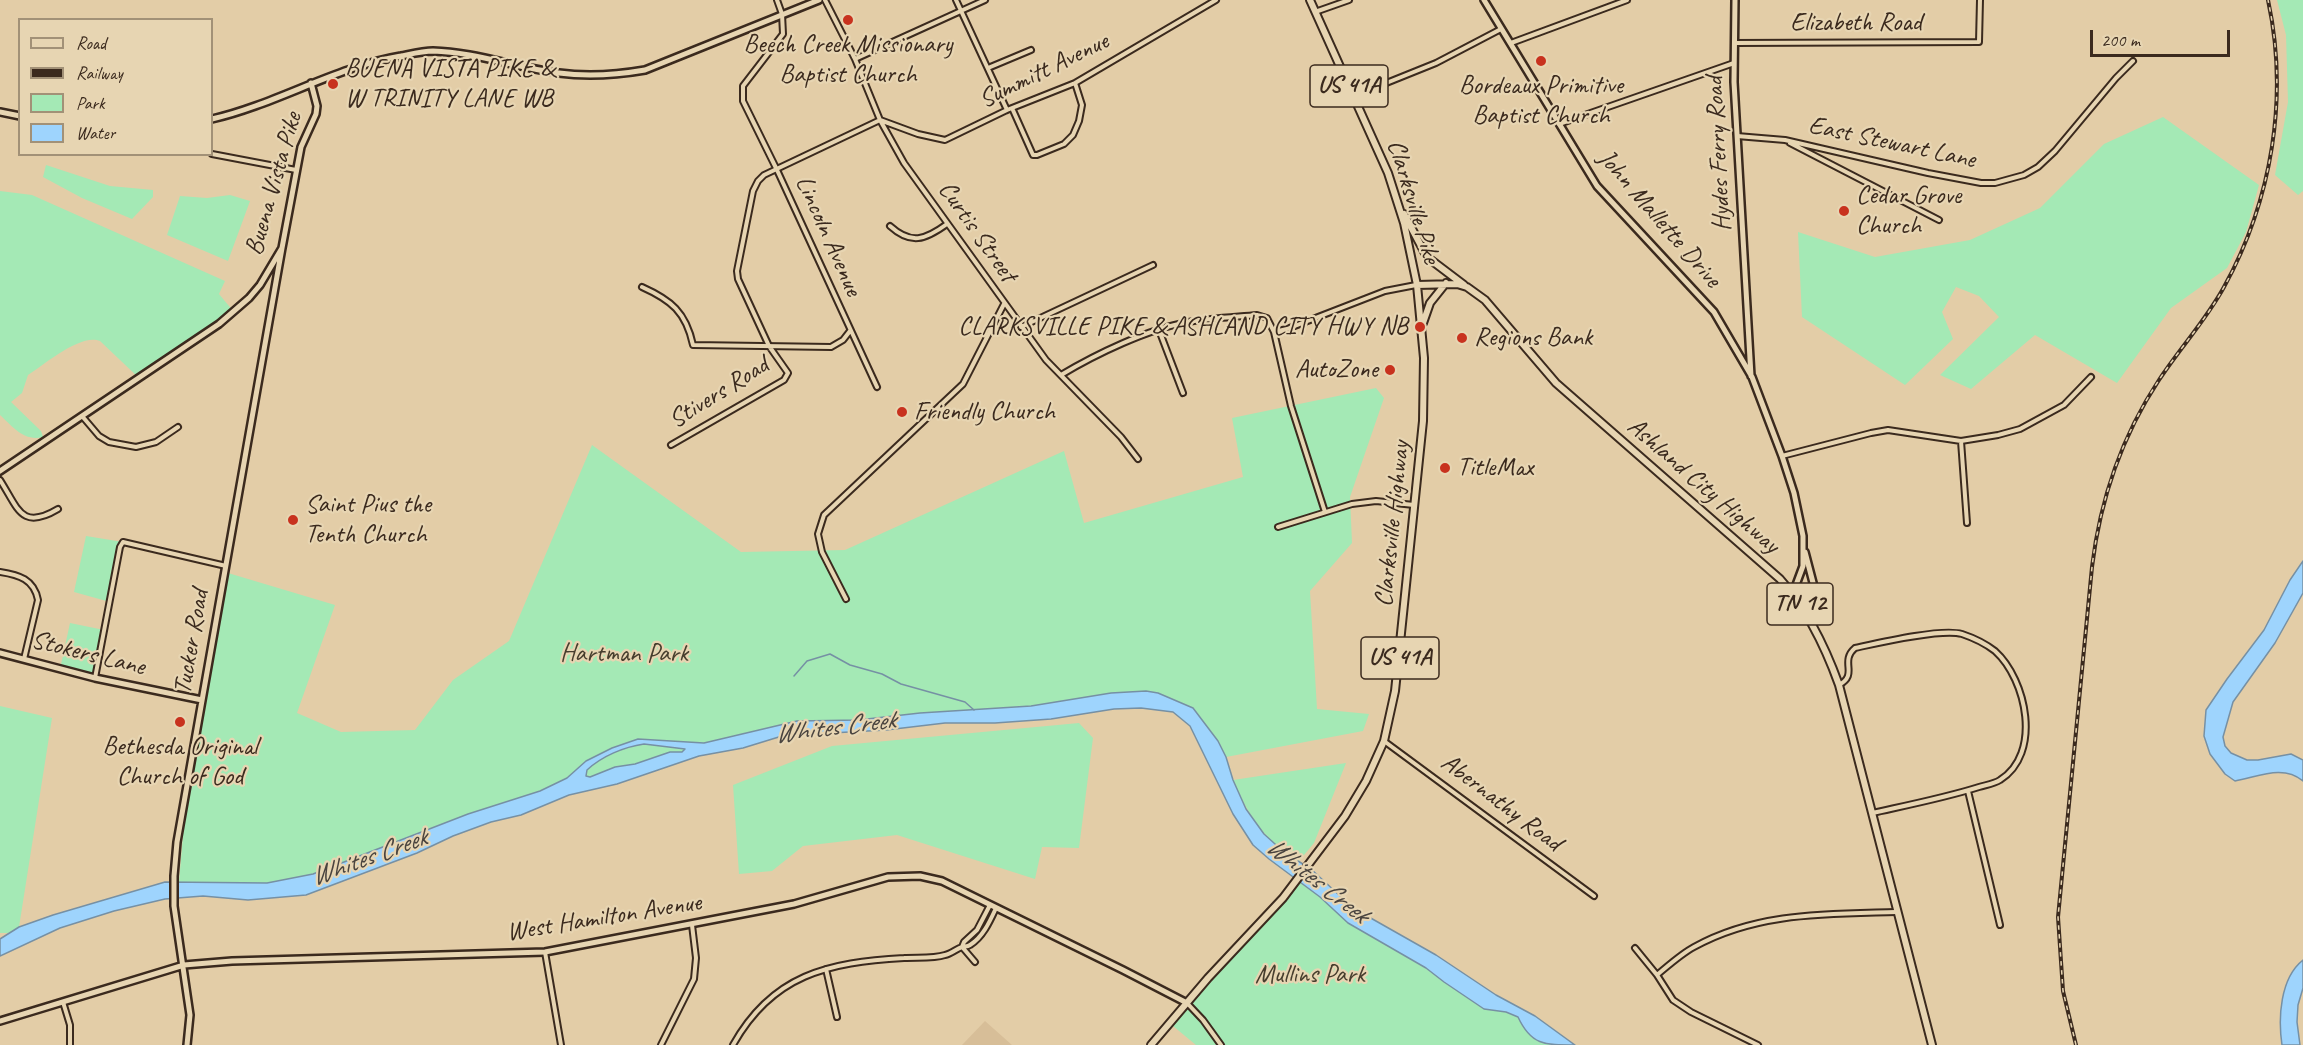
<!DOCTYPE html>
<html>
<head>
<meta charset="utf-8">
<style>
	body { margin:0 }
	#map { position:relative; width:2303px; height:1045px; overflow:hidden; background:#e3cda7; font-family:Caveat,sans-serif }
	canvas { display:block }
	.legend { position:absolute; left:18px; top:18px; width:195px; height:138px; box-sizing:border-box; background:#e7d5b2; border:2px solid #a29177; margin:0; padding:8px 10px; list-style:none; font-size:18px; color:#3b2a1e }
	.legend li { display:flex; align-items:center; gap:12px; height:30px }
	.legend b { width:30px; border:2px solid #a29177 }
	.scale { position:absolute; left:2090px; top:30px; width:140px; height:27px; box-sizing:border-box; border:3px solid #3b2a1e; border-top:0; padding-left:8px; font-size:18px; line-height:21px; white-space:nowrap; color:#3b2a1e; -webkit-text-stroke:4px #e7d5b2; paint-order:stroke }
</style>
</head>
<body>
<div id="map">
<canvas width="2303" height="1045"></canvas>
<ul class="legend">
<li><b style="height:8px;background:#e7d5b2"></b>Road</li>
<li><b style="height:8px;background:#3b2a1e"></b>Railway</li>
<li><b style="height:16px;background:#a4e9b5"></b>Park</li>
<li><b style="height:16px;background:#9ed4fd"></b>Water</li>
</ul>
<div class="scale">200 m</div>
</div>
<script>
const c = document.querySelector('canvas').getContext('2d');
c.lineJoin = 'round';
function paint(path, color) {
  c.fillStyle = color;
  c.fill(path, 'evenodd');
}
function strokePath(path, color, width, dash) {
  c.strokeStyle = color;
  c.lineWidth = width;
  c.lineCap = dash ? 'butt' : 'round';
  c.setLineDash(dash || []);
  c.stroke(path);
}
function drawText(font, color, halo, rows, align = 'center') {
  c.font = font + ' Caveat,sans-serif';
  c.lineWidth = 4.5;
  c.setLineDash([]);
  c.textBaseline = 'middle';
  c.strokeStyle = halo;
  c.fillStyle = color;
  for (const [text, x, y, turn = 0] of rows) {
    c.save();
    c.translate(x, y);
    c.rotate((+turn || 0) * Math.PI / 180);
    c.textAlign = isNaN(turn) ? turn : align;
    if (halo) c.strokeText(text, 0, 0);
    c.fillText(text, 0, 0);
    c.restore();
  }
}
const built = new Path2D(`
	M985,1021L1012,1045H962Z`);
const green = new Path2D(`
	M2277,0H2303V191L2298,195L2275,175L2288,102L2286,35Z
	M2163,117L2259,185L2246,232L2227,268L2171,308L2117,383L2035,335L1971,389L1940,375L1999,317L1979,296L1956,287L1942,312L1953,339L1905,385L1802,317L1798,232L1875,257L1970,240L2040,208L2104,144Z
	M46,165L110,186L153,190V197L132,219L82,198L43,177Z
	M0,191L32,195L225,281L219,294L234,312L139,378L100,341C81,333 45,364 28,375L22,393L11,402L41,431L43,437C24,442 12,426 0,415Z
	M230,195L250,201L228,261L167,235L180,196L207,198Z
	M1376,388L1384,398L1350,497L1352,543L1310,591L1317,709L1369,714L1363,731L1226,757L1218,741L1193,708L1158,693L1146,691L1031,706L920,713L858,720L797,721L778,725L384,857L276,885L179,882L185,812L228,573L335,605L297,713L341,732L415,730L453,680L509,641L592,445L741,552L845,550L1064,451L1084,523L1243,477L1232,418Z
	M86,536L123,542L120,547L110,602L74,592Z
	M70,623L104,630L95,678L60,669Z
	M0,706L52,718L19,927L9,933H0Z
	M1079,723L1093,738L1079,848L1042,847L1035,879L897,835L803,846L772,871L739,874L733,785L832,746Z
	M1346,763L1314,843L1299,861C1266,844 1247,813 1233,780Z
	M1301,877L1520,1015L1559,1045H1196L1173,1026Z`);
const water = new Path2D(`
	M2303,561V593L2275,643L2233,702L2223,737L2225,746L2231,753L2247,760H2258L2291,754L2303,760V781C2283,764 2258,777 2235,781L2225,774L2210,754L2204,736L2206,710L2227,679L2264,630L2290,580Z
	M1146,691L1158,693L1193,708L1218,741L1226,757L1233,780L1246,809L1264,834L1285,853L1311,869L1353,908L1436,955L1496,995L1535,1016L1575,1045C1544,1045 1531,1045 1518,1017L1506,1012L1484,1009L1444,982L1426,968L1348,923L1320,897L1269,859L1253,845L1233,814L1190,726L1173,712L1141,708L1114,709L1051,719L995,723H945L886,730L831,733L807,732L782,736L743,748L699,756L617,784L569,795L521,815L491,822L453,836L417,853L306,895L248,900L203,896L165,899L114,911L60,928L0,956V939L19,927L53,915L165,882L267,883L313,874L468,814L540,791L567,778L586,761L612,748L638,739L704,743L797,721L858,720L920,713L1031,706L1111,693ZM644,744L685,749L682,752H670L635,764L615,767L590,777L586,776L587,770C602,756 624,747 644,744Z
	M2303,960V988L2298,1005L2297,1022L2300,1045H2282C2278,1018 2280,978 2303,960Z`);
const stream = new Path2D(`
	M794,676L807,661L830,654L850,665L882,674L901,684L965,702L974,710`);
const street = new Path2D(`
	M777,0L782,14L783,34L743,86V101L777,170L877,387
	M825,0L855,59L880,120L904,163L1046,360L1121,437L1138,459
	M956,0L1007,110
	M1315,12L1349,0
	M1511,43L1627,0
	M1734,43L1979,42L1980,0
	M855,59L985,0
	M988,68L1031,50
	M1354,96L1436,63L1501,29
	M1012,108L1033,155H1037L1064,144L1073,135L1079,121L1082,105L1075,83
	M1559,124L1734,63
	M1737,136L1785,140L1928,173L1981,183H1995L2024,175L2038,167L2055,151L2116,78L2133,61
	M1790,143L1939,220
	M212,154L296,170
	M890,226C911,245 925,240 947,224
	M642,287C671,300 686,312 693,345L831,347L843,340L850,331
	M1021,327L1153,265
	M1159,330L1183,393
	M1274,332L1291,406L1325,512
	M1061,375C1096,354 1148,329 1188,322C1211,318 1235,317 1257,315L1267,318L1274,332L1287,329L1385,291L1416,285
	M82,416L99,436L109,442L136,447L156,442L178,427
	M1961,441L1967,523
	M671,445L784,380L788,373L769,346L738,279L737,271L753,191L758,181L764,175L880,120L918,134L945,140L1007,110L1075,83L1216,0
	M1782,456L1871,433L1888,430L1961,441L1998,435L2020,429L2064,405L2091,377
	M0,480C18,508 21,531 58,509
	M1278,527L1352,504L1376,501L1414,505
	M0,572C19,575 34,579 38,600L24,659
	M846,599L822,552L818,534L824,515L963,384L1004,304
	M95,678L120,547L123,542L226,566
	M1839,685C1859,674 1839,662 1855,648C1878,643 1941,628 1962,634C1974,638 1986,644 1995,651C2027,680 2042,754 2000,780C1994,784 1985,785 1979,787C1944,798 1908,805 1872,813
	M1384,741L1594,896
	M1968,791L2000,925
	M962,947L964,942L977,930L990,905
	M963,948L975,962
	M1635,948L1657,975L1673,1000L1691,1012L1758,1045
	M545,952L561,1045
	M826,969L837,1017
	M1657,975C1669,965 1681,954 1694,947C1757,912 1827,914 1896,912
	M63,1002L70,1025V1045
	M1187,1003L1203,1020L1221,1045
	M661,1045L694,979L696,958L692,925
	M733,1045C772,975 828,962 904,958C916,957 933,959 945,955C951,954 956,949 962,947C965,946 967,947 970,945C983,937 990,921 996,908`);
const secondary = new Path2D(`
	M1484,0L1597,186L1714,312L1752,377L1782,456L1794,493L1803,536V566L1793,593
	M1735,0L1734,82L1751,376
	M0,112L20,116
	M212,119C277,104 335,67 401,56C411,54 423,51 433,51C475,52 517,68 559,73C588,77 616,75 645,70L819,0
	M0,471L219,324L249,298L260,285L282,248L301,147L316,114L317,106L311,83
	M1805,552L1817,598
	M0,653L95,678L202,700
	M0,1021L184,965L232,961L545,952L794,904L888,877L920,876L942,881L1123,970L1187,1003
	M187,1045L190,1015L174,906V876L177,842L282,248`);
const primary = new Path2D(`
	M1404,214L1427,257L1464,285
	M1417,285L1457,284L1467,287L1485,300L1556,383L1780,579C1807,609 1825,646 1839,685L1932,1045
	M1423,323L1430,303L1446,283
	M1151,1045L1208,978L1283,898L1345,816L1366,781L1384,741L1395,691L1423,421L1424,358L1417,285L1404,223L1388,173L1310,0`);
const rail = new Path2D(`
	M2076,1045L2063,991L2058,917L2092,567C2100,500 2122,436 2159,380C2180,348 2206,320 2224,287C2272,200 2289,97 2268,0`);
const markers = [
	[848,20,6,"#c8321e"],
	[1541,61,6,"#c8321e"],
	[333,84,6,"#c8321e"],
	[1844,211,6,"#c8321e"],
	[1420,327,6,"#c8321e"],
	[1462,338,6,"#c8321e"],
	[1390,370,6,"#c8321e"],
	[902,412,6,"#c8321e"],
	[1445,468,6,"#c8321e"],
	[293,520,6,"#c8321e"],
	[180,722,6,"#c8321e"]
];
const shields = [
	[1349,86,78],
	[1800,604,66],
	[1400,658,78]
];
const shieldNames = [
	["US 41A",1349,86],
	["TN 12",1800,604],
	["US 41A",1400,658]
];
const streetNames = [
	["Elizabeth Road",1856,23],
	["Summitt Avenue",1044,71,-26],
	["East Stewart Lane",1892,143,12],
	["Hydes Ferry Road",1719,154,-93],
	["Buena Vista Pike",274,184,-74],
	["Clarksville Pike",1413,202,73],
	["John Mallette Drive",1659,219,49],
	["Curtis Street",977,232,55],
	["Lincoln Avenue",828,236,66],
	["Stivers Road",719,393,-32],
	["Ashland City Highway",1703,486,41],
	["Clarksville Highway",1393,524,-84],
	["Tucker Road",192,642,-80],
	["Stokers Lane",88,654,14],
	["Abernathy Road",1501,803,37],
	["West Hamilton Avenue",604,918,-9]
];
const poiNames = [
	["Beech Creek Missionary",848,45,"center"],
	["Baptist Church",848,75,"center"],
	["BUENA VISTA PIKE &",345,69],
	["W TRINITY LANE WB",345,99],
	["Bordeaux Primitive",1541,86,"center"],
	["Baptist Church",1541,116,"center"],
	["Cedar Grove",1856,196],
	["Church",1856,226],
	["CLARKSVILLE PIKE & ASHLAND CITY HWY NB",1408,327,"right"],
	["Regions Bank",1474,338],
	["AutoZone",1378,370,"right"],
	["Friendly Church",914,412],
	["TitleMax",1457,468],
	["Saint Pius the",305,505],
	["Tenth Church",305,535],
	["Bethesda Original",180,747,"center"],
	["Church of God",180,777,"center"]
];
const parkNames = [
	["Hartman Park",624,654],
	["Mullins Park",1310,975]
];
const waterNames = [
	["Whites Creek",835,728,-7],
	["Whites Creek",369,858,-20],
	["Whites Creek",1317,881,38]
];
paint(built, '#d7be98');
paint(green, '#a4e9b5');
paint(water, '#9ed4fd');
strokePath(water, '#7690a4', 1.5);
strokePath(stream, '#7690a4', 1.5);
strokePath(street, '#3b2a1e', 8);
strokePath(secondary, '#3b2a1e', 10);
strokePath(primary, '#3b2a1e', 10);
strokePath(street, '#e7d5b2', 4);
strokePath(secondary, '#e7d5b2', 5);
strokePath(primary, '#e7d5b2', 6);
strokePath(rail, '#3b2a1e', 4);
strokePath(rail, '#e7d5b2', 1.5, [4.5]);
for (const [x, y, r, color] of markers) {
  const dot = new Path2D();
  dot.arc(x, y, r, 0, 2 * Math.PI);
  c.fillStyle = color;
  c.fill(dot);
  strokePath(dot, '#e7d5b2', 2);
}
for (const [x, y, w] of shields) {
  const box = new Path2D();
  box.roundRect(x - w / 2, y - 21, w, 42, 4.5);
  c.fillStyle = '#e7d5b2';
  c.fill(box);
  strokePath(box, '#3b2a1e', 1.5);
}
drawText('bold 24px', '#3b2a1e', null, shieldNames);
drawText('26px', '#3b2a1e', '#e7d5b2', streetNames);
drawText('26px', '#3b2a1e', '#e7d5b2', poiNames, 'left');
drawText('26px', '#463d2d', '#e7d5b2', parkNames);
drawText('italic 27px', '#4a443f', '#e7d5b2', waterNames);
</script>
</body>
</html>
